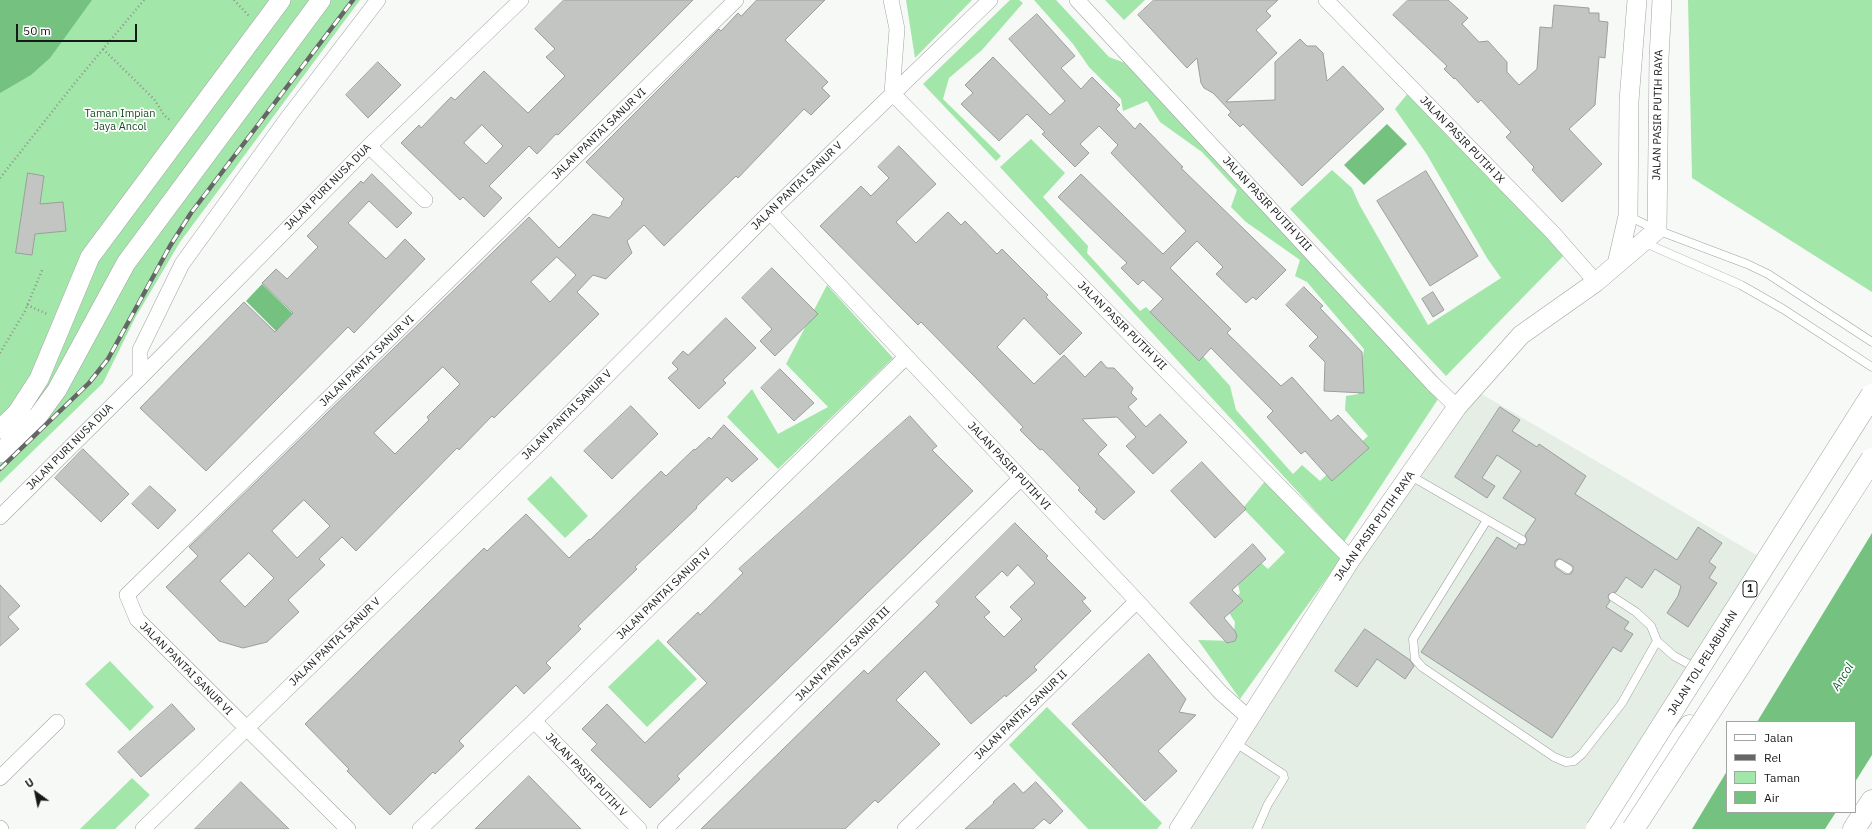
<!DOCTYPE html>
<html>
<head>
<meta charset="utf-8">
<style>
	body { margin:0 }
	#map { position:relative; width:1872px; height:829px; overflow:hidden; background:#f6f9f6; font-family:"IBM Plex Sans",sans-serif }
	canvas { display:block }
	.legend { position:absolute; left:1726px; top:721px; width:130px; height:92px; box-sizing:border-box; background:#fff; border:1px solid #a2a3a3; margin:0; padding:5px 7px; list-style:none; font-size:12px; color:#171918 }
	.legend li { display:flex; align-items:center; gap:8px; height:20px }
	.legend b { width:20px; border:1px solid #a2a3a3 }
	.north { position:absolute; left:16px; top:773px; width:40px; height:40px; -webkit-text-stroke:3px #fff; paint-order:stroke; rotate:327deg; font-size:11px; font-weight:700; line-height:16px; text-align:center; color:#171918 }
	.north::after { content:''; display:block; margin:auto; width:14px; height:18px; background:#171918; clip-path:polygon(50% 0,100% 100%,50% 72%,0 100%) }
	.scale { position:absolute; left:16px; top:24px; width:121px; height:18px; box-sizing:border-box; border:2px solid #171918; border-top:0; padding-left:5px; font-size:12px; line-height:14px; white-space:nowrap; color:#171918; -webkit-text-stroke:3px #fff; paint-order:stroke }
</style>
</head>
<body>
<div id="map">
<canvas width="1872" height="829"></canvas>
<ul class="legend">
<li><b style="height:5px;background:#fff"></b>Jalan</li>
<li><b style="height:5px;background:#656766"></b>Rel</li>
<li><b style="height:11px;background:#a2e6aa"></b>Taman</li>
<li><b style="height:11px;background:#75c17f"></b>Air</li>
</ul>
<div class="north">U</div>
<div class="scale">50 m</div>
</div>
<script>
const c = document.querySelector('canvas').getContext('2d');
c.lineJoin = 'round';
function paint(path, color) {
  c.fillStyle = color;
  c.fill(path, 'evenodd');
}
function strokePath(path, color, width, dash) {
  c.strokeStyle = color;
  c.lineWidth = width;
  c.lineCap = dash ? 'butt' : 'round';
  c.setLineDash(dash || []);
  c.stroke(path);
}
function drawText(font, color, halo, rows, align = 'center') {
  c.font = font + ' "IBM Plex Sans",sans-serif';
  c.lineWidth = 3.5;
  c.setLineDash([]);
  c.textBaseline = 'middle';
  c.strokeStyle = halo;
  c.fillStyle = color;
  for (const [text, x, y, turn = 0] of rows) {
    c.save();
    c.translate(x, y);
    c.rotate((+turn || 0) * Math.PI / 180);
    c.textAlign = isNaN(turn) ? turn : align;
    if (halo) c.strokeText(text, 0, 0);
    c.fillText(text, 0, 0);
    c.restore();
  }
}
const built = new Path2D(`
	M1473,389L1767,561L1590,829H1179Z`);
const green = new Path2D(`
	M0,0H360L180,242L135,318L103,383L0,483Z
	M906,0H972L915,58Z
	M1010,0H1019L1023,3L982,50L949,78L943,99L1001,156L996,161L923,84Z
	M1034,0H1056L1109,57L1125,63L1440,396L1344,542L1000,167L1031,139L1065,173L1043,197L1088,246L1087,253L1140,311L1146,307L1191,351L1203,356L1230,386L1236,410L1293,474L1302,465L1320,481L1368,436L1345,410L1346,396L1358,394L1364,349L1307,282L1295,276L1300,260L1246,222L1231,207L1237,190L1202,152L1160,122L1147,101L1123,111L1121,99L1089,67L1073,44Z
	M1105,0H1145L1124,20Z
	M1688,0H1872V292L1692,178Z
	M1409,92L1573,246L1446,376L1290,209L1332,170L1352,188L1359,204L1428,325L1501,278L1487,258L1426,153L1395,109Z
	M827,285L893,358L778,469L727,417L752,389L778,434L828,407L786,364Z
	M551,476L588,516L565,538L527,499Z
	M1266,480L1342,557L1240,699L1198,640L1233,641L1235,622L1226,608L1240,593L1237,579L1257,559L1268,569L1285,552L1243,508Z
	M658,639L697,679L647,727L608,687Z
	M110,661L154,707L130,731L85,684Z
	M1047,707L1162,823L1157,829H1088L1009,745Z
	M132,778L150,795L115,829H80Z`);
const water = new Path2D(`
	M0,0H92L50,58L31,75L0,93Z
	M1387,124L1407,144L1364,185L1344,165Z
	M262,284L293,314L276,331L246,301Z
	M1872,533V755L1855,782V722H1757Z
	M1727,771V812H1836L1825,829H1692Z`);
const building = new Path2D(`
	M564,0H693L558,135L556,134L537,154L529,146L489,186L502,198L484,217L463,197L460,200L401,143L419,125L421,128L451,97L455,100L484,71L528,113L565,76L546,57L555,49L535,29ZM482,125L503,146L486,164L464,143Z
	M757,0H825L785,40L828,82L822,88L830,96L811,115L804,109L738,178L736,176L664,246L644,225L627,241L632,253L606,279L593,275L577,292L599,314L494,418L492,416L459,450L457,448L356,551L342,537L319,559L325,565L288,600L299,612L267,642L243,648L219,641L166,587L198,556L189,547L529,217L559,248L593,214L609,218L622,204L621,203L624,199L586,162L719,29L721,31L738,13L741,16ZM557,257L576,275L550,302L531,282ZM443,367L460,384L427,417L429,420L395,454L374,433ZM304,500L330,526L297,558L272,531ZM249,553L274,578L245,607L220,581Z
	M1154,0H1278L1266,11L1271,16L1256,30L1277,53L1226,102L1275,100V62L1300,39L1307,46H1316L1323,53L1327,81L1343,66L1384,109L1302,186L1243,124L1240,127L1228,115L1231,112L1213,93L1204,88L1201,83L1197,58L1187,68L1138,15Z
	M1408,0H1448L1468,18L1462,24L1479,42L1488,41L1507,62V72L1519,85L1537,69L1540,27L1552,28L1554,5L1589,8V13H1599V21L1608,22L1605,58L1599,57L1595,105L1569,129L1602,164L1562,202L1532,170L1534,167L1506,137L1511,132L1481,100L1478,103L1455,78L1454,79L1444,69L1447,66L1393,15Z
	M1037,14L1075,56L1061,68L1081,89L1092,77L1120,105L1116,109L1135,129L1140,123L1183,167L1181,168L1286,270L1256,300L1253,297L1246,303L1216,274L1223,267L1197,241L1170,268L1231,329L1227,333L1281,386L1292,377L1331,421L1338,415L1369,448L1332,481L1305,451L1301,454L1267,417L1273,411L1211,348L1199,361L1150,312L1163,299L1143,280L1138,285L1121,268L1127,263L1058,197L1081,174L1163,254L1186,231L1111,153L1118,145L1099,126L1080,144L1089,153L1075,167L1042,134L1045,132L1027,114L999,141L961,104L973,93L965,85L993,57L1050,115L1065,101L1009,39Z
	M378,62L401,85L368,118L346,95Z
	M899,146L936,184L896,222L916,243L948,212L961,225L965,221L997,254L1002,249L1048,295L1046,297L1082,333L1060,355L1024,318L997,347L1034,384L1064,355L1085,377L1101,361L1107,368H1114L1133,388L1131,393L1137,399L1128,407L1146,427L1160,414L1187,442L1153,474L1126,446L1136,437L1117,417L1082,419L1107,445L1098,454L1135,492L1104,520L1095,512L1097,509L1078,490L1080,488L1042,449L1040,450L1020,430L1023,427L978,380L921,322L918,325L820,226L861,186L871,196L889,178L878,167Z
	M1426,171L1478,256L1430,286L1377,201Z
	M28,173L44,176L40,204L63,202L66,231L35,234L32,255L16,253Z
	M372,174L412,213L397,228L369,201L348,223L386,259L405,239L425,259L354,333L348,327L206,471L140,408L244,302L275,332L293,313L262,283L276,269L287,279L318,247L307,236L361,181L363,183Z
	M772,268L818,314L775,356L760,341L772,329L742,298Z
	M1304,287L1323,306L1320,308L1362,352L1364,393L1324,391L1325,362L1309,346L1318,337L1286,305Z
	M1433,292L1444,310L1433,317L1422,299Z
	M726,318L756,348L723,380L726,383L699,409L668,378L678,369L672,363L683,351L688,355Z
	M780,369L814,403L794,421L761,388Z
	M631,406L658,434L612,479L584,451Z
	M1500,407L1520,420L1512,431L1537,447L1539,444L1586,476L1575,494L1677,560L1698,527L1722,543L1709,562L1716,567L1709,578L1717,583L1688,627L1667,613L1678,596L1681,586L1655,569L1642,588L1626,577L1616,592L1609,594L1608,597L1610,601L1606,607L1629,622L1624,629L1633,634L1621,652L1613,647L1552,738L1421,652L1497,537L1516,549L1519,544L1524,545L1527,540L1525,535L1536,519L1503,498L1521,471L1497,455L1482,478L1495,486L1487,498L1455,477ZM1560,559L1573,566V570L1571,574H1565L1555,567V561Z
	M910,416L937,446L932,450L973,491L677,776L680,779L650,808L591,750L597,744L582,729L607,704L645,743L707,683L667,642L698,612L700,615L743,573L739,569Z
	M724,425L758,459L732,482L727,477L696,507L697,508L635,567L637,569L578,626L581,629L546,663L551,668L524,694L516,685L459,741L464,746L435,774L433,772L390,815L347,771L349,769L305,724L484,548L487,551L526,514L569,558L589,539L590,540L661,471L666,476L694,449L695,450L709,437L711,439Z
	M83,449L129,494L101,522L55,478Z
	M1202,462L1246,509L1215,538L1171,491Z
	M150,486L176,510L158,529L132,504Z
	M1015,523L1048,556L1046,558L1086,598L1082,601L1091,611L1034,667L1037,670L1006,697L1005,695L971,724L925,671L896,700L940,744L878,803L875,800L845,829H701L864,670L868,674L939,605L936,602ZM1018,565L1035,583L1010,607L1022,619L1004,637L984,617L990,612L975,597L1002,571L1007,576Z
	M1253,544L1266,559L1232,590L1243,601L1224,618L1235,631L1237,636L1235,641L1227,643L1190,603Z
	M0,585L20,606L8,617L19,629L0,646Z
	M1365,629L1410,660L1414,666L1405,679L1377,659L1357,687L1335,671Z
	M1149,654L1186,699L1179,712L1196,715L1158,751L1177,771L1145,801L1072,724Z
	M172,704L195,729L141,777L118,752Z
	M529,776L581,829H475L492,812Z
	M241,782L289,829H195Z
	M1036,782L1063,811L1050,824L1044,819L1033,829H965L994,803L993,802L1014,783L1023,793Z`);
const path = new Path2D(`
	M234,0L249,16
	M103,49L154,99L164,115L171,121
	M0,178L74,84L144,0
	M27,305L47,314
	M0,353L25,311L43,268`);
const service = new Path2D(`
	M1628,216L1657,230L1747,264L1768,274L1872,342
	M1643,242L1741,285L1783,309L1872,367
	M1411,476L1522,540
	M1487,520L1413,639L1415,659L1422,667L1554,757L1566,762L1574,761L1582,754L1622,703L1657,641
	M1560,564L1568,569
	M1613,597L1636,612L1651,626L1657,641L1674,656L1698,669
	M1234,742L1283,774L1284,778L1268,804L1257,829`);
const minor = new Path2D(`
	M891,0L897,29L892,93L1351,559
	M1077,0L1432,383L1457,407
	M1326,0L1553,233L1596,282
	M369,146L425,200
	M770,212L1137,601L1221,693L1249,718
	M140,378V350L182,264L289,116L378,0
	M0,517L140,378L369,146L521,0
	M534,721L639,829
	M0,778L57,722
	M0,828L1,829
	M143,829L533,450L770,212L990,0
	M348,829L137,619L127,595L736,0
	M420,829L534,721L906,357
	M665,829L1020,479
	M905,829L1137,601`);
const tertiary = new Path2D(`
	M1617,264L1628,216L1629,101L1637,0
	M0,429L17,413L39,379L90,257L281,0
	M0,453L38,416L57,390L126,263L321,0
	M1179,829L1351,559L1457,407L1521,335L1596,282L1657,230L1659,58L1662,0`);
const trunk = new Path2D(`
	M1610,829L1635,795L1690,726
	M1854,829L1872,801`);
const rail = new Path2D(`
	M0,469L89,383L108,359L170,246L191,213L353,0`);
const motorwayBridge = new Path2D(`
	M1597,829L1872,395
	M1633,829L1740,665L1872,459`);
const shields = [
	[1750,589,14]
];
const shieldNames = [
	["1",1750,589]
];
const parkNames = [
	["Taman Impian",120,114],
	["Jaya Ancol",120,127]
];
const streetNames = [
	["JALAN PASIR PUTIH RAYA",1658,115,-89],
	["JALAN PANTAI SANUR VI",599,134,-44],
	["JALAN PASIR PUTIH IX",1462,140,46],
	["JALAN PANTAI SANUR V",797,186,-44],
	["JALAN PURI NUSA DUA",328,187,-45],
	["JALAN PASIR PUTIH VIII",1267,204,47],
	["JALAN PASIR PUTIH VII",1122,326,45],
	["JALAN PANTAI SANUR VI",367,361,-44],
	["JALAN PANTAI SANUR V",567,415,-45],
	["JALAN PURI NUSA DUA",70,447,-45],
	["JALAN PASIR PUTIH VI",1009,466,47],
	["JALAN PASIR PUTIH RAYA",1375,526,-55],
	["JALAN PANTAI SANUR IV",664,594,-44],
	["JALAN PANTAI SANUR V",335,642,-44],
	["JALAN PANTAI SANUR III",843,654,-45],
	["JALAN TOL PELABUHAN",1703,663,-58],
	["JALAN PANTAI SANUR VI",186,669,45],
	["JALAN PANTAI SANUR II",1021,715,-44],
	["JALAN PASIR PUTIH V",586,775,46]
];
const waterNames = [
	["Ancol",1843,677,-58]
];
paint(built, '#e4eee5');
paint(green, '#a2e6aa');
paint(water, '#75c17f');
paint(building, '#c2c5c2');
strokePath(building, '#9b9f9c', 1);
strokePath(service, '#a0a3a0', 9);
strokePath(minor, '#a0a3a0', 16);
strokePath(tertiary, '#a0a3a0', 20);
strokePath(trunk, '#a0a3a0', 23);
strokePath(path, '#909390', 2.5, [1, 3]);
strokePath(service, '#fff', 8);
strokePath(minor, '#fff', 15);
strokePath(tertiary, '#fff', 19);
strokePath(trunk, '#fff', 22);
strokePath(rail, '#656766', 4.5);
strokePath(rail, '#fff', 3, [9]);
strokePath(motorwayBridge, '#a0a3a0', 23, []);
strokePath(motorwayBridge, '#fff', 22);
for (const [x, y, w] of shields) {
  const box = new Path2D();
  box.roundRect(x - w / 2, y - 8, w, 16, 3);
  c.fillStyle = '#fff';
  c.fill(box);
  strokePath(box, '#171918', 1);
}
drawText('bold 10px', '#171918', null, shieldNames);
drawText('11px', '#154b21', '#fff', parkNames);
drawText('11px', '#171918', '#fff', streetNames);
drawText('italic 12px', '#085f23', '#fff', waterNames);
</script>
</body>
</html>
